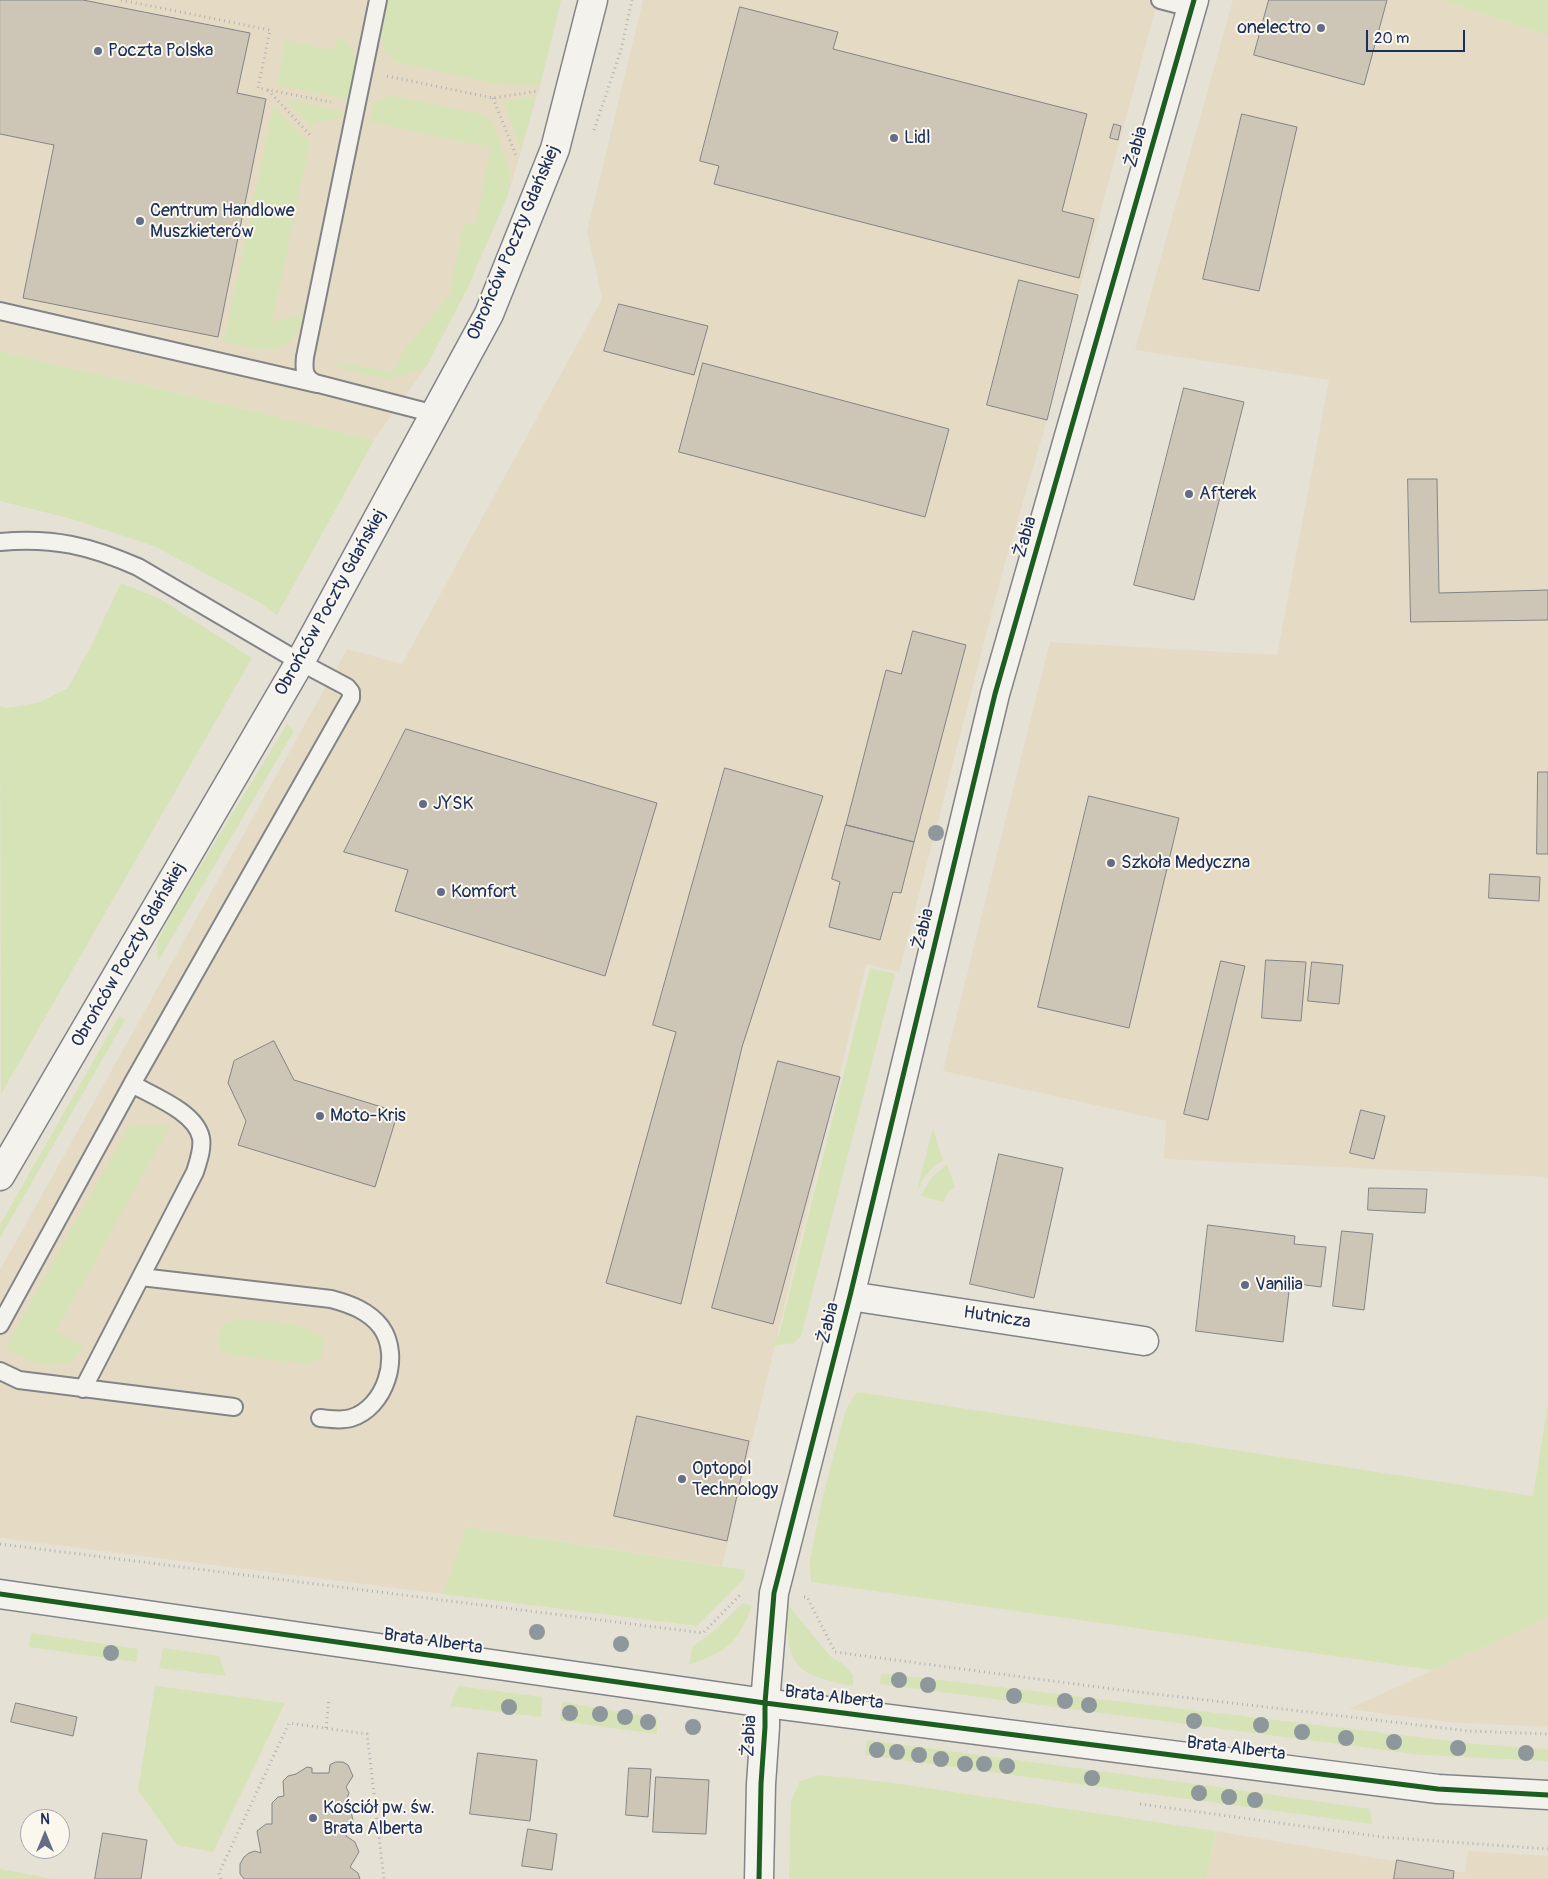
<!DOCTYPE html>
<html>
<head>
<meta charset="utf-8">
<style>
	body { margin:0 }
	#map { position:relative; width:1548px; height:1879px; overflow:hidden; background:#e6e1d5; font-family:Pangolin,sans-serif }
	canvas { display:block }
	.north { position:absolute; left:20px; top:1809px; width:50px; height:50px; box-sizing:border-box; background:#fbf7ec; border:1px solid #a1a7b3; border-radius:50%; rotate:0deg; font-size:14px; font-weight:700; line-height:20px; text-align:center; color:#1b2f5e }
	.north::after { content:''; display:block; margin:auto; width:18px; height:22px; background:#626d88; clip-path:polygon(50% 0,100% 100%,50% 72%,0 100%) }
	.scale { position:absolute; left:1366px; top:30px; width:99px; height:22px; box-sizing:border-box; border:2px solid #1b2f5e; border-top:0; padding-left:6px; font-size:15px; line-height:18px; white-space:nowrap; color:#1b2f5e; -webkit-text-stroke:4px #fbf7ec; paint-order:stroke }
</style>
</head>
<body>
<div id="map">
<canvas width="1548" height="1879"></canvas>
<div class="north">N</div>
<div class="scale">20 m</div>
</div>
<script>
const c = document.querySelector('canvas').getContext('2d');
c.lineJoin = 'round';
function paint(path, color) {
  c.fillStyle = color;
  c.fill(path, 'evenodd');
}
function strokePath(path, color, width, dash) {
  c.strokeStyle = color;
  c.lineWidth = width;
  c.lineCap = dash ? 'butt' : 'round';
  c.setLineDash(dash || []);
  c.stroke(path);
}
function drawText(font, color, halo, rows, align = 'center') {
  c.font = font + ' Pangolin,sans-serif';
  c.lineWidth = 4;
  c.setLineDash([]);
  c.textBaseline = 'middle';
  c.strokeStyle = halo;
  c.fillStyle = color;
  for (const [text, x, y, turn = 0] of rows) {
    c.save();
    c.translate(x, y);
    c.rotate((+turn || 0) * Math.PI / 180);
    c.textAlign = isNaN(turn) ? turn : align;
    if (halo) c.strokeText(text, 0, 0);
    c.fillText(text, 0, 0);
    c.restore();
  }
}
const built = new Path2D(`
	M0,0H561L540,86L508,195L466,291L426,367L374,440L0,351Z
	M643,0H1158L1078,295L1047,420L1001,577L899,972L866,964L722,1566L466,1527L443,1594L0,1538V1270L347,649L402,664L602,299L587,231Z
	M1233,0H1441L1548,35V1177L1164,1159L1166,1121L943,1071L1050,642L1277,655L1329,380L1135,350Z
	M1548,1617V1727L1447,1722L1349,1709Z
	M1216,1831L1465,1873L1468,1851L1548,1856V1879H1206Z`);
const green = new Path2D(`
	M389,0H561L540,86H506L396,62L384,50L381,37Z
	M1441,0H1548V35Z
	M338,37C365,49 353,76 348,99L277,85L286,40L332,50Z
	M389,95L483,114L493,122L510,174L508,195L466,291L426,367L389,380L346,370L329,361L395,372L402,352L449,296L464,223L476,225L490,147L369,122L373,104Z
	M536,96L521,149L504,102Z
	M285,99L346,112L345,117L314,123L313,129Z
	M273,107L310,142L272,322L304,313C301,320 299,330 295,336C277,359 248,347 224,341Z
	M0,351L374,440L277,615L257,601L154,546L72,519L0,501Z
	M121,583L160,599L252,658L1,1094L0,706L5,708L38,703L68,688L90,648Z
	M287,724L294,731L158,961L157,943L170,916Z
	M870,968L895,974L801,1336L794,1343L770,1346L779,1335Z
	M119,1016L125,1020L0,1238V1225Z
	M129,1126H170L56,1331L84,1347L69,1363L52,1365L32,1362L5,1348Z
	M933,1128L943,1161C929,1167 922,1181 916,1194Z
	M947,1164L955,1187L947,1194L943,1202L921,1196L931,1178Z
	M240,1319C261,1321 328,1320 324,1350C323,1360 317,1362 308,1364L232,1355L219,1349C216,1328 220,1322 240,1319Z
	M857,1392L1533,1496L1548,1404V1617L1433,1670L811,1582L810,1561L822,1500L846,1409Z
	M466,1527L745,1570L744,1579L697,1626L443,1594Z
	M743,1603L752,1606C736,1645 729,1650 689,1665L693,1646L714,1631Z
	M787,1604L831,1657L843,1664L853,1675V1686C792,1675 786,1664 787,1604Z
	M31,1633L138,1649L136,1662L29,1647Z
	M163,1648L219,1656L226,1676L159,1668Z
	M881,1673L1477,1744L1548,1749V1761L1422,1755L880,1684Z
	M155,1686L285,1703L213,1852L177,1845L138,1790Z
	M458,1686L542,1697L541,1717L450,1706Z
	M562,1702L657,1718V1734L560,1721Z
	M867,1740L1211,1786L1370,1809L1372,1824L865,1755Z
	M818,1775L886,1782L1216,1831L1206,1879H789L791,1801L800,1781Z
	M0,1869L54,1879H0Z`);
const building = new Path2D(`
	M0,0H83L250,33L237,93L266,99L218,337L23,298L54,145L0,134Z
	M1269,0H1387L1364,85L1254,55Z
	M740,7L838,32L833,49L1087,114L1062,211L1094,219L1079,278L714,184L719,166L700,161Z
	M1242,114L1297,127L1259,291L1203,279Z
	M1114,124L1121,126L1118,140L1110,138Z
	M1019,280L1078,295L1047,420L987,405Z
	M619,304L708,326L694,375L604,351Z
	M703,363L949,429L925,517L679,452Z
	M1184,388L1244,402L1194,600L1134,585Z
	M1408,479H1437L1439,593L1548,590V620L1411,622Z
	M913,631L966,645L914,842L846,825L886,670L901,674Z
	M406,729L657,803L605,976L395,911L408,870L344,852Z
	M725,768L823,796L742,1047L681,1304L606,1283L676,1032L653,1025Z
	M1538,772H1548V854H1537Z
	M1089,796L1179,818L1129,1028L1038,1007Z
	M846,825L914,842L901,893L893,892L880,940L829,927L840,882L832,879Z
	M1490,874L1540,877L1539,901L1489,898Z
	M1266,960L1306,962L1301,1021L1262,1018Z
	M1221,961L1245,966L1208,1120L1184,1114Z
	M1312,962L1343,965L1339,1004L1308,1001Z
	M274,1041L294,1080L398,1112L375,1187L238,1145L246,1121L228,1083L234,1061Z
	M778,1061L840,1077L773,1324L712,1308Z
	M1361,1110L1385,1116L1374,1159L1350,1153Z
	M999,1154L1063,1168L1034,1298L970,1284Z
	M1369,1188L1427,1189L1425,1213L1368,1210Z
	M1208,1225L1295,1236L1294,1244L1326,1247L1321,1287L1290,1283L1283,1342L1196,1331Z
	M1342,1231L1373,1234L1364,1310L1333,1306Z
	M637,1416L749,1441L727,1541L614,1516Z
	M16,1703L77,1717L73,1736L11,1722Z
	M478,1753L537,1760L530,1821L470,1814Z
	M336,1762H343L348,1765L353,1776L346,1787L349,1793L345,1803L351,1811L353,1821L346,1836L355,1842L359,1852L350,1867L358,1873L360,1879H244L240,1874V1864L244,1857L249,1853L255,1851L261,1853L257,1831L266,1824H272V1803L278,1797L284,1796L283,1781L288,1776L296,1774L307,1767L312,1768V1773H329L330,1765Z
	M629,1768L651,1769L648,1817L626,1815Z
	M656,1777L709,1780L706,1834L653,1832Z
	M528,1829L557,1834L552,1870L522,1866Z
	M103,1833L147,1840L141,1879H95Z
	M1397,1860L1454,1871L1453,1879H1394Z`);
const path = new Path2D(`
	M121,0L270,30L258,88L331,102
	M387,76L493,98L538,91
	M268,90L311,136
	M493,98L517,158
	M594,130L621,50L632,0
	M0,1544L703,1633L741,1594
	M804,1597H807L835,1652L1113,1689L1469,1731L1548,1734
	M326,1728L329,1698
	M1140,1804L1382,1837L1548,1849
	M221,1879L219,1873L289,1723L367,1734L384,1879`);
const service = new Path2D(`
	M378,0L305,357C304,368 303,377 315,383L435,414
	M1160,0L1191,8
	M0,311L317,384
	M0,542C53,537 90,546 138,567L300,662L347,687L351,692V698L344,710L132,1084C153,1096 196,1112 201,1138C203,1149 198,1162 195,1172L83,1389
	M141,1277L331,1299C350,1304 369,1311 381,1327C402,1356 385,1408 351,1418C341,1421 331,1419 320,1418
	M0,1325L132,1084
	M0,1371L19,1380L35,1382L234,1407`);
const minor = new Path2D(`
	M850,1296L1144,1341
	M759,1879L761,1784L765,1727V1703L774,1593L850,1296L995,694L1194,0`);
const tertiary = new Path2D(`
	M0,1176L300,662L489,314L555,149L593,0
	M0,1594L765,1703L1438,1789L1548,1795`);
const cycleway = new Path2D(`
	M0,1594L765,1703L1438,1789L1548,1795
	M759,1879L761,1784L765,1727V1703L774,1593L850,1296L995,694L1194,0`);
const trees = [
	[936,833],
	[537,1632],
	[621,1644],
	[111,1653],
	[899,1680],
	[928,1685],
	[1014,1696],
	[1065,1701],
	[1089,1705],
	[509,1707],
	[570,1713],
	[600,1714],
	[625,1717],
	[1194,1721],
	[648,1722],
	[1261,1725],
	[693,1727],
	[1302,1732],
	[1346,1738],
	[1394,1742],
	[1458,1748],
	[877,1750],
	[897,1752],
	[1526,1753],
	[919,1755],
	[941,1759],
	[965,1764],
	[984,1764],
	[1007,1766],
	[1092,1778],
	[1199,1793],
	[1229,1797],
	[1255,1800]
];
const markers = [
	[1321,28,5,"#626d88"],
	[98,51,5,"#626d88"],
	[894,138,5,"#626d88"],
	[140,221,5,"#626d88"],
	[1189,494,5,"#626d88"],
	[423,804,5,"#626d88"],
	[1111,863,5,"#626d88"],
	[441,892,5,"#626d88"],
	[320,1116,5,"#626d88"],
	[1245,1285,5,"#626d88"],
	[682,1479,5,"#626d88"],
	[313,1818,5,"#626d88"]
];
const poiNames = [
	["onelectro",1311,28,"right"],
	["Poczta Polska",108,51],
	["Lidl",904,138],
	["Centrum Handlowe",150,211],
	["Muszkieterów",150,232],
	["Afterek",1199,494],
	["JYSK",433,804],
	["Szkoła Medyczna",1121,863],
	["Komfort",451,892],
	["Moto-Kris",330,1116],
	["Vanilia",1255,1285],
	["Optopol",692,1469],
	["Technology",692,1490],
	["Kościół pw. św.",323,1808],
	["Brata Alberta",323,1829]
];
const streetNames = [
	["Żabia",1137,147,-74],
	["Obrońców Poczty Gdańskiej",514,243,-67],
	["Żabia",1026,537,-74],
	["Obrońców Poczty Gdańskiej",331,603,-61],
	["Żabia",924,929,-76],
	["Obrońców Poczty Gdańskiej",129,955,-60],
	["Hutnicza",997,1318,9],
	["Żabia",829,1323,-76],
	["Brata Alberta",433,1642,8],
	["Brata Alberta",834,1698,7],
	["Żabia",750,1736,-87],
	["Brata Alberta",1236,1749,7]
];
paint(built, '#e5dbc5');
paint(green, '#d6e3b6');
paint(building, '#cdc6b7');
strokePath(building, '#828487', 1);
strokePath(service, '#828487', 20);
strokePath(minor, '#828487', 31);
strokePath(tertiary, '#828487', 31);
strokePath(path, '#b0b1b3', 3, [1, 4]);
strokePath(service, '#f4f2ed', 16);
strokePath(minor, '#f4f2ed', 28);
strokePath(tertiary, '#f4f2ed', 28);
strokePath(cycleway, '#1b5e20', 5);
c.fillStyle = '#8e989c';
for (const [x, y] of trees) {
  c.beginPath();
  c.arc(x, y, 8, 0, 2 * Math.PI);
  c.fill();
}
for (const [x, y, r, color] of markers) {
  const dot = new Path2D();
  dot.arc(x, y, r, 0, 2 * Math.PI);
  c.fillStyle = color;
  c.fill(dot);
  strokePath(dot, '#fbf7ec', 2);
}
drawText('18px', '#1b2f5e', '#fbf7ec', poiNames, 'left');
drawText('18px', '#1b2f5e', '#fbf7ec', streetNames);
</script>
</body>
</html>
